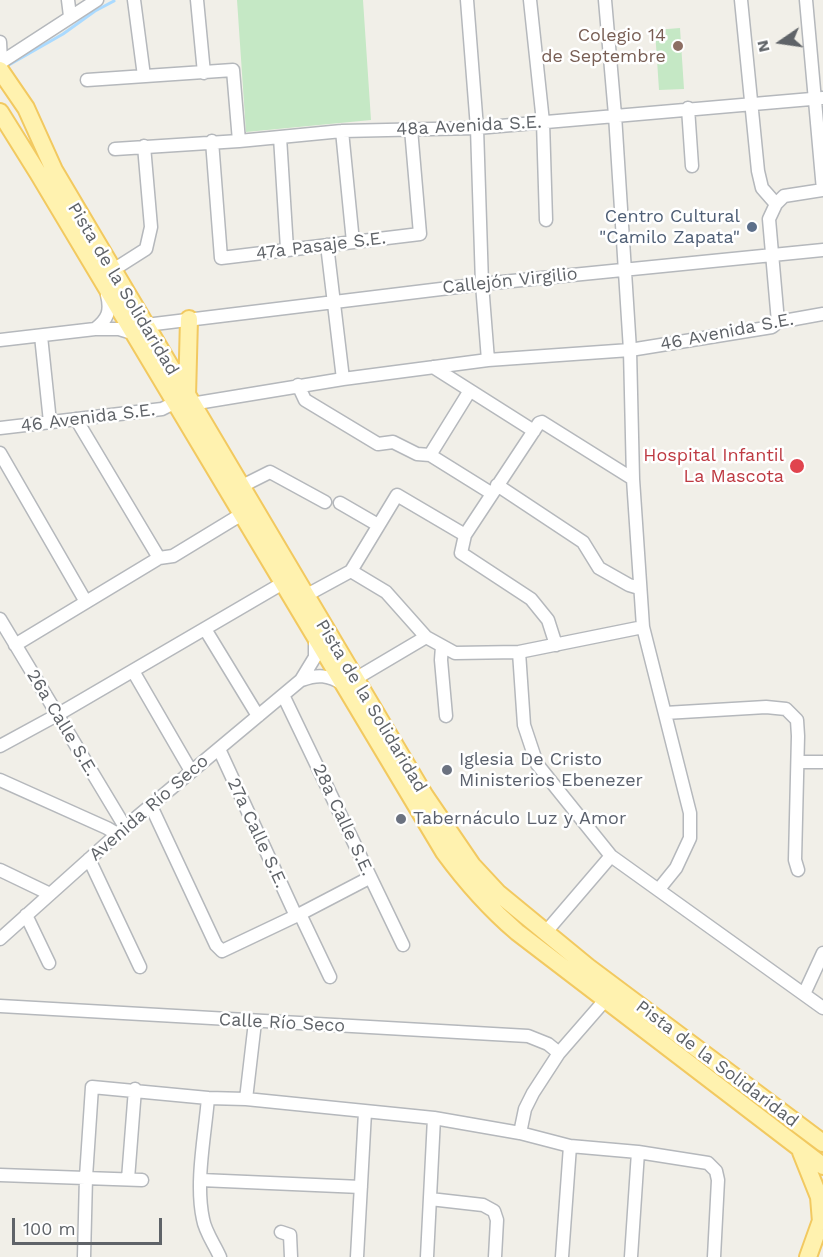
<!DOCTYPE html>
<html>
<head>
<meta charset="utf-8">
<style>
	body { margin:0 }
	#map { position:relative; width:823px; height:1257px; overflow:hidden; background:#f1efe8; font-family:"Work Sans",sans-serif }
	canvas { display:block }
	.north { position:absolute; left:751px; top:12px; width:60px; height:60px; -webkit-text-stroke:4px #fff; paint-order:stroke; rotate:257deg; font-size:16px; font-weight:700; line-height:24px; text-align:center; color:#5f6368 }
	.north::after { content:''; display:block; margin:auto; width:21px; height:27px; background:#5f6368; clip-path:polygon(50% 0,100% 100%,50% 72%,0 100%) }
	.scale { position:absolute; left:12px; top:1218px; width:150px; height:27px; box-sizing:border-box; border:3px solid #5f6368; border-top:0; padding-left:8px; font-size:18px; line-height:21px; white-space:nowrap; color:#5f6368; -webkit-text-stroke:4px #fff; paint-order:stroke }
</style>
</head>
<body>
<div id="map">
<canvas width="823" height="1257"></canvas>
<div class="north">N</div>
<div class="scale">100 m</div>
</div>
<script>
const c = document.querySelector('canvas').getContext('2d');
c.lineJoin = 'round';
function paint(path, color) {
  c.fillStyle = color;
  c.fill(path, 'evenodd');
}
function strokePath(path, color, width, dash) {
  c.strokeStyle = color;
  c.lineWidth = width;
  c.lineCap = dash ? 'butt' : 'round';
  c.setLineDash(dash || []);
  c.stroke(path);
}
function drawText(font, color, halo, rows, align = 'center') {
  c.font = font + ' "Work Sans",sans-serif';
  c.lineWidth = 5;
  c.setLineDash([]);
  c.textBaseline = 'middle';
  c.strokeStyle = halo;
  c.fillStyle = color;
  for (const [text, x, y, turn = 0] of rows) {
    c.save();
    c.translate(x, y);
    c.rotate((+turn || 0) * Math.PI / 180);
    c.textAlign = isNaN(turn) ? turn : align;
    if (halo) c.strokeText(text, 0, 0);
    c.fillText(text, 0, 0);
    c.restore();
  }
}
const green = new Path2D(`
	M237,0H363L371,120L246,132Z
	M680,28L684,89L659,90L655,30Z`);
const stream = new Path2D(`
	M7,66L63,34L95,11L114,1`);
const minor = new Path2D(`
	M68,0L70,16
	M134,0L144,76
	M197,0L204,73
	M467,0L477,128L482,284L488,360
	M530,0L543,122L546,220
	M605,0L615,115L630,350L633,479L643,627L690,813V838L676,868L659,889
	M741,0L758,171L762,188L776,204
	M806,0L823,190
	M0,42L1,62
	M0,63L97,0
	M87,80L233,70L239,141
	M688,108L692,166
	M342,131L353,242
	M280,137L287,249
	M212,141L221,258L420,234L411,129
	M115,149L239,141L342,131L477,128L823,98
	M327,245L343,379
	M113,270L146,249L151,227L144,146
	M778,322L769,219L776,204L784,196L823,190
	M146,325L482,284L823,250
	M95,329C108,319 111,311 107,295
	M41,336L50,422
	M0,340L95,329H119L132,333
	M433,367L534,431
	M298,385L305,400L378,444L393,442L417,454L430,455L491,493
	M191,404L343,379L488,360L630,350L772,327L778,322L823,314
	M76,419L159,558
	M0,428L162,409L174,403
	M0,453L86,602
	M430,455L469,392
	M497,485L583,542L599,568L629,585L639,588
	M240,487L270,472L325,502
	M340,503L378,525
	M465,535L461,553L531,599L548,620L556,645
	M351,571L386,592L426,637L455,653L519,652L643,627
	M305,596L351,571L397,495L465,535L539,423L542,422L633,479
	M0,619L125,827
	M205,629L258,716
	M15,645L159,558L173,556L242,514
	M442,646L441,660L446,716
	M519,652L524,725L537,764L611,856L823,1008
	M133,671L191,771
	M355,679L426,637
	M302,680C318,674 328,675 343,684
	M283,695L403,945
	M665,713L766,707L786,709L797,720L798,736L795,860L798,870
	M0,746L57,715L283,583
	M219,749L296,916
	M798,762H823
	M0,780L107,828L117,834
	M151,806L216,945L222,951L300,914L369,878
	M89,859L140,967
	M0,870L50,894
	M300,914L330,977
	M26,915L49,963
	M545,933L611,856
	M0,939L125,827L301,680L315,657V638
	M804,994L823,953
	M0,1006L528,1036L548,1044L559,1053
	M246,1099L434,1118L520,1133L570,1146L638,1152L708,1163L716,1171L718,1180L714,1257
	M520,1133L525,1109L533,1093L559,1053L606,999
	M0,1175L142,1180
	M128,1179L135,1089
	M201,1180L361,1187
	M430,1199L483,1205L494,1211L497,1220L495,1257
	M281,1232L290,1235L291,1257
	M84,1257L86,1177L92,1087L208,1098
	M220,1257C215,1245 205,1232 203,1219C195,1183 205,1135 208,1098L246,1099L255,1022
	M357,1257L365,1112
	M427,1257L434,1118
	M562,1257L570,1146
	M631,1257L638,1152`);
const major = new Path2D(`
	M0,70L26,108L54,170L425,796L472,865L498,893L588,967L823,1143
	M0,112L38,173L444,852C466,882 489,908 517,932L823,1166
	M187,396L189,319
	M801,1152L819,1197L821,1222
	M808,1257L823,1215`);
const markers = [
	[678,46,6,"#8d6e63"],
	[752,227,6,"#5c6f8a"],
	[797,466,8,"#e0444e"],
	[447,770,6,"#6b7280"],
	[401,819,6,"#6b7280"]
];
const educationNames = [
	["Colegio 14",666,36],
	["de Septembre",666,57]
];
const streetNames = [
	["48a Avenida S.E.",469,126,-3],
	["47a Pasaje S.E.",321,246,-7],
	["Callejón Virgilio",510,281,-6],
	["Pista de la Solidaridad",123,289,59],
	["46 Avenida S.E.",727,332,-11],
	["46 Avenida S.E.",88,418,-7],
	["Pista de la Solidaridad",371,706,59],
	["26a Calle S.E.",62,723,59],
	["Avenida Río Seco",149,808,-41],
	["28a Calle S.E.",343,820,65],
	["27a Calle S.E.",257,833,65],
	["Calle Río Seco",282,1023,3],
	["Pista de la Solidaridad",717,1064,37]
];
const serviceNames = [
	["Centro Cultural",740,217],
	["\"Camilo Zapata\"",740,238]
];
const healthNames = [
	["Hospital Infantil",784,456],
	["La Mascota",784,477]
];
const worshipNames = [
	["Iglesia De Cristo",459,760],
	["Ministerios Ebenezer",459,781],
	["Tabernáculo Luz y Amor",413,819]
];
paint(green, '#c5e8c5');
strokePath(stream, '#aadaff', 3);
strokePath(minor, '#b5b8bc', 15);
strokePath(major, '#f2c960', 20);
strokePath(minor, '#fff', 12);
strokePath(major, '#fff2af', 16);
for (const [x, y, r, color] of markers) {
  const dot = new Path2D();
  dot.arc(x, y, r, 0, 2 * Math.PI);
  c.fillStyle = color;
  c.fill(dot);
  strokePath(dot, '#fff', 2);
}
drawText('18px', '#785e54', '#fff', educationNames, 'right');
drawText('18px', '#5f6368', '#fff', streetNames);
drawText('18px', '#4e5e75', '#fff', serviceNames, 'right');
drawText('18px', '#be3a42', '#fff', healthNames, 'right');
drawText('18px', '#5b616d', '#fff', worshipNames, 'left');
</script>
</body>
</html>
